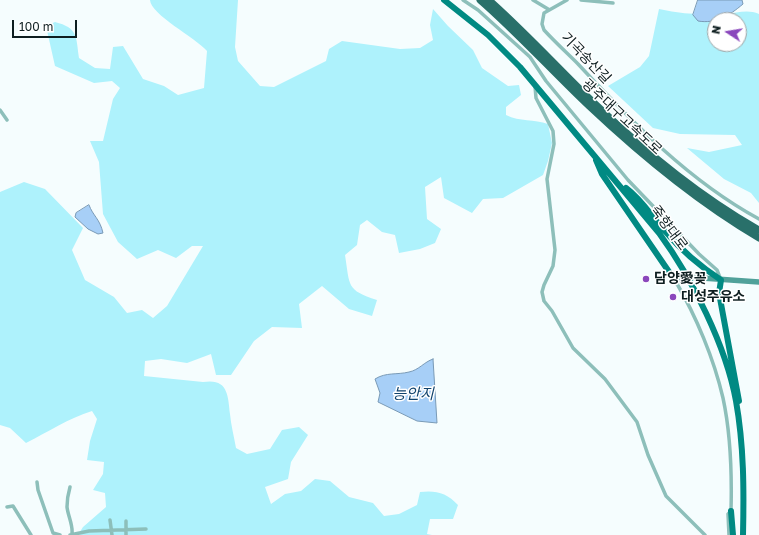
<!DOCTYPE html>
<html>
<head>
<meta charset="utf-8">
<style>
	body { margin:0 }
	#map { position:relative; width:759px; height:535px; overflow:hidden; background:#f5fdfe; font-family:"Golos Text",sans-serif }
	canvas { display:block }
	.north { position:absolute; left:707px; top:12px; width:40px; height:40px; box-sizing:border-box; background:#fff; border:1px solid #9fa5a6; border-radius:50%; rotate:282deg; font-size:11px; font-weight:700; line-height:16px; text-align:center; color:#0e1e20 }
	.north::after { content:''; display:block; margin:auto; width:14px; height:18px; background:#8a47bc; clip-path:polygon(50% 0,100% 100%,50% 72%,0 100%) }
	.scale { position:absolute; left:12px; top:20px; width:65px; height:18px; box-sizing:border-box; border:2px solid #0e1e20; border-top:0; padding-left:5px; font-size:12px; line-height:14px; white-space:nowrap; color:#0e1e20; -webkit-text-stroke:3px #fff; paint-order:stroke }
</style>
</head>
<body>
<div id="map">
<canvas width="759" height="535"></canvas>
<div class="north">N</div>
<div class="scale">100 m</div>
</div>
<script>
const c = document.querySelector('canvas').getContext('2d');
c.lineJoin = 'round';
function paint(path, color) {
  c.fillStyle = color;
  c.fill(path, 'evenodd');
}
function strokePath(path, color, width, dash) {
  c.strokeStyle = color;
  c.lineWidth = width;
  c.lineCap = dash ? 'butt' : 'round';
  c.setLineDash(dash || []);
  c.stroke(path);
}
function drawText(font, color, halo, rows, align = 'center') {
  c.font = font + ' "Golos Text","Noto Sans KR",sans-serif';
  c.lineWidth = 3;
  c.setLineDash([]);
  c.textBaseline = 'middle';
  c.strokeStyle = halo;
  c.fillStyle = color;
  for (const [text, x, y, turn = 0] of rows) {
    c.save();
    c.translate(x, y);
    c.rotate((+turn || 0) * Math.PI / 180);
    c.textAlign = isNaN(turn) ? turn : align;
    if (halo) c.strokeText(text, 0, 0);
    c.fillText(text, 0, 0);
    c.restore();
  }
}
const green = new Path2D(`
	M150,0H238L235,47L238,61L260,86L274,87L326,61L329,49L342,41L400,49L420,48L433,40L430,25L433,9L448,26L473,50L482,68L508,86L519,85L521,95L506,107V115C520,122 534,119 548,124L552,143L548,161L543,175L503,198L483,199L472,213L444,198L441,177L425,187L427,219L441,229L435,243L420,249L399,253L395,235L382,232L367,220L360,225L357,245L345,255C350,286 346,290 377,300L372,316L349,309L322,286L299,304L302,328L272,327L254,341L231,375H216L211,354L187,363L161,359L145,361L144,376L203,382C228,378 228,395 230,414C231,425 234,437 236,448L247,454L270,449L282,430L299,427L308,435L291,462L288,479L265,487L271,504L285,494L301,491L315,479L330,481L349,497L373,503L384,516L399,514L417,505L420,492C436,490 447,493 458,505L453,519H430L427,534L432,535H78L83,527L106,507L105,493L93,490L103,474L104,462L87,460L90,441L97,419L92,411C69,418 48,432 26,443L10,428L0,425V192L24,182L45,189L83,228L72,250L85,280L114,297L127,313L142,310L153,318L167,306L203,246H192L176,258L158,250L137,259L118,242L103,214L99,162L90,141H103L113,99L120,88L112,81L94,83L55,66L46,26L55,22C78,28 76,36 79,58L95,68L110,69L113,47L123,46L143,79L164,86L178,95L204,88L207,51C195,37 151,15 150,0Z
	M659,9C681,14 703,15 725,14C737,13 748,9 759,14V203L751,193L724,179L687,148L709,152L742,145L735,135L680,134L653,128L608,86L640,67L649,56ZM715,20H739V44H715Z`);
const water = new Path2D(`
	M698,0H742L743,4C729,16 715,24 698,21L693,15Z
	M89,205C93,216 100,219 103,233L98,234L88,229L75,217L76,213Z
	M433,359L437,423L417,421L378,402L380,393L375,379C386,372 397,375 409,372C419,370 424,362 433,359Z`);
const street = new Path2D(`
	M463,0L478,10L530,57L546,81L628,180L699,254L717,270L721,280
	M533,0L548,9
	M567,0L544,13L542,24L544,30C555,42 567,53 578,64C632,122 689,181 759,219
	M581,0L613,3
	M535,86L536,98L553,131L554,144L547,179L555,250L553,266L544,285L542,292L544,301L552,311L573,348L605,379L637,422L648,455L666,496L705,535
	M0,110L7,120
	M676,282C696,316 714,359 723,398C731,435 732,473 731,511L728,514L729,535
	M37,482L38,490L53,533L60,535
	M70,487C68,494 67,500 67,507C68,516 73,525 72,533
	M7,507L13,506L31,535
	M110,520L112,535
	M126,521V535
	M70,535L89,531L146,529`);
const secondary = new Path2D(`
	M676,282L688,277L759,282`);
const primary = new Path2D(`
	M444,0L488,35L520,67L659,233C692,278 726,346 736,401C744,446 744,490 743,535
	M596,160L602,174L676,282
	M626,188C642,200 652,217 665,231C681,250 701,267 721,280L719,293L739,401
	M731,511L733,535`);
const highway = new Path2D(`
	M480,0C518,33 552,71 589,106C642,156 696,201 759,238
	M489,0C525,32 557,67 591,100C642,149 697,195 759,230`);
const markers = [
	[646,279,4,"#8a47bc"],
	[673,297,4,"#8a47bc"]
];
const streetNames = [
	["기곡송산길",586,58,46],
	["광주대구고속도로",622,117,43],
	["죽향대로",669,228,53]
];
const poiNames = [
	["담양愛꽂",654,279],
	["대성주유소",681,297]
];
const waterNames = [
	["능안지",413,394]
];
paint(green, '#aef2fc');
paint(water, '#a7cff7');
strokePath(water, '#799ab6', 1);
strokePath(street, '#8dbfba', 3.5);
strokePath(secondary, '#50a19a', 5.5);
strokePath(primary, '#008a83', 6);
strokePath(highway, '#29706a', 7);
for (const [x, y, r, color] of markers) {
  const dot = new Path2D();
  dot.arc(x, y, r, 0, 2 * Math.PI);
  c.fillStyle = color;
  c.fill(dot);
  strokePath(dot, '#fff', 1.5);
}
drawText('14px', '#0e1e20', '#fff', streetNames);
drawText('bold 14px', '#0e1e20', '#fff', poiNames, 'left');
drawText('italic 15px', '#10436d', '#fff', waterNames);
</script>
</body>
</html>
